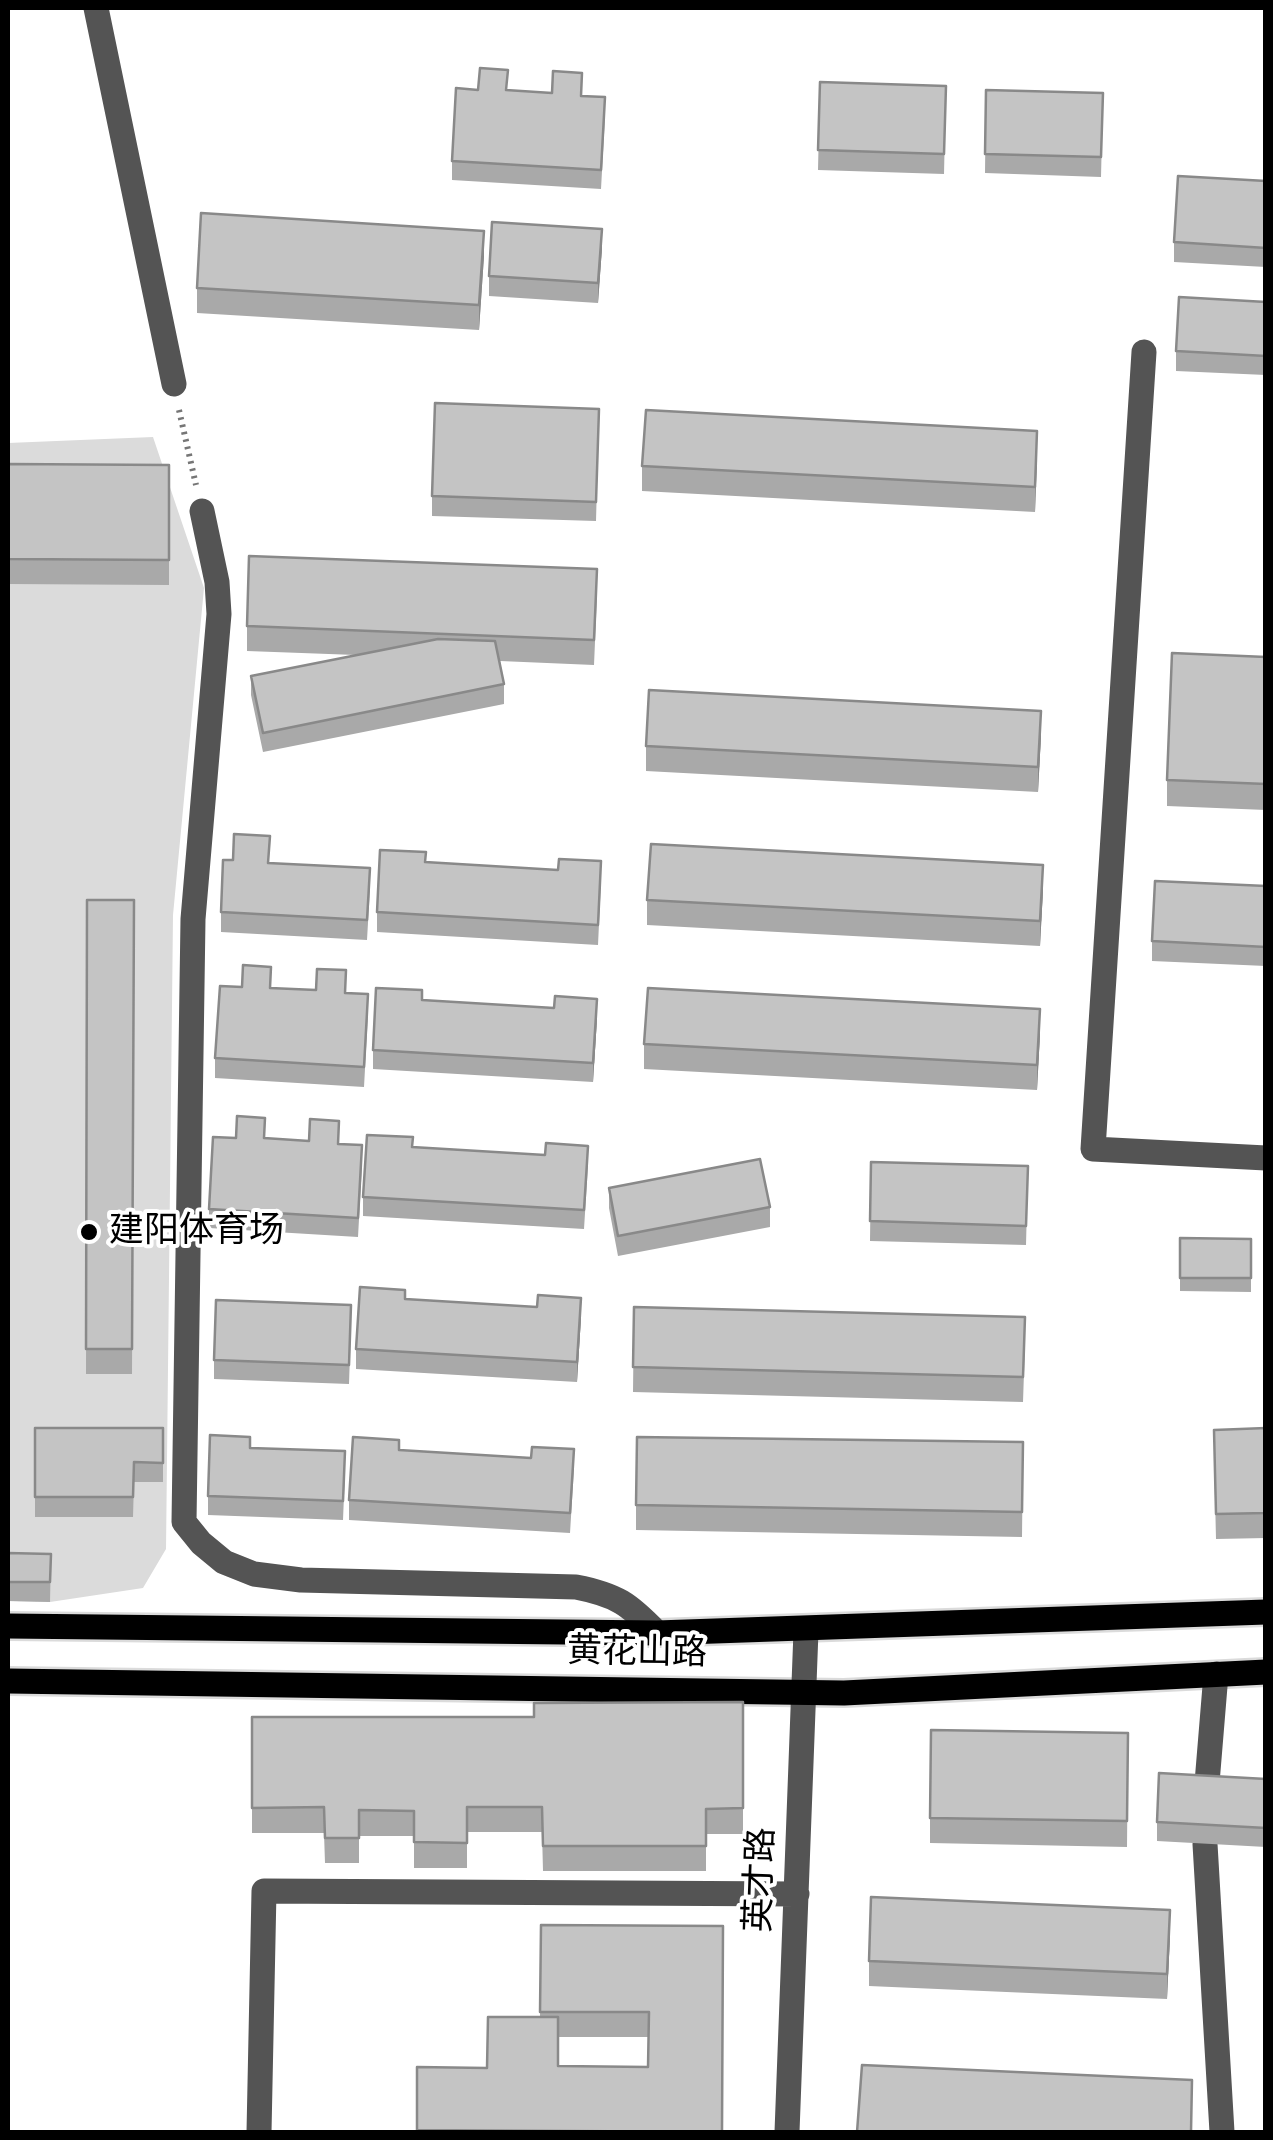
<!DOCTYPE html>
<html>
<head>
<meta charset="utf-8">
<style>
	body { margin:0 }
	#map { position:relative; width:1273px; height:2140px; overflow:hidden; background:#fff; font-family:"Titillium Web",sans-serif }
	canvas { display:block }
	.frame { position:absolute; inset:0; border:10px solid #000; pointer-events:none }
</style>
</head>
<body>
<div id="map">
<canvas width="1273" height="2140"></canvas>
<div class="frame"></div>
</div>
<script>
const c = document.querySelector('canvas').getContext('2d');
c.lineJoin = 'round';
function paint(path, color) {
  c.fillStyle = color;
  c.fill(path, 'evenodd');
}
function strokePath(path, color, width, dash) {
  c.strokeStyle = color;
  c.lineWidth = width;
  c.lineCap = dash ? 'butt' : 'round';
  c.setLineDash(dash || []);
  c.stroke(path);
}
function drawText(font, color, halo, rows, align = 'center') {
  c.font = font + ' "Titillium Web","Noto Sans SC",sans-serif';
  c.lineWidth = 8;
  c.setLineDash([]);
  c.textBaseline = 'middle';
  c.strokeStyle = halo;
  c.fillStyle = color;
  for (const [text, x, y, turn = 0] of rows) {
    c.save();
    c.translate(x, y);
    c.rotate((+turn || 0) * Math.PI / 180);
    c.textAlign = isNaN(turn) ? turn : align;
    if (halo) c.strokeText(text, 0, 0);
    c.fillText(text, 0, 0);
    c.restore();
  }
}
const green = new Path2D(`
	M153,437L204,588L173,915L166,1549L143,1588L50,1602L8,1601V443Z`);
const path = new Path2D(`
	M179,410L196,485`);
const minor = new Path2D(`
	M96,8L174,384
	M1144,352L1093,1149L1266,1158
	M202,511L217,582L219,614L193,919L184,1522L201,1543L224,1562L254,1574L301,1580L576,1587C617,1595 629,1604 657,1633
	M1206,1795L1216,1674
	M1205,1844L1222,2132
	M259,2132L264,1891L797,1894
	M787,2132L806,1631`);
const major = new Path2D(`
	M8,1626L657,1633L1266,1612
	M8,1681L844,1693L1266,1672`);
const wall = new Path2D(`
	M820,82L946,86L944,174L818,170Z
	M508,90L582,96L605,117L601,189L452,180V161Z
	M986,90L1103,93L1101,177L985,173Z
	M1266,181V267L1174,262V242Z
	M602,248L598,303L489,296V276Z
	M484,256L479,330L197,313V288Z
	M1266,302V375L1176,371V351Z
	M599,409L596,521L432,516V496Z
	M1037,456L1035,512L642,491V466Z
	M8,464L169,465V585L8,584Z
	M597,595L594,665L500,661L504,684V704L263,752L251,695V676L356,655L247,651V626Z
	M1266,657V810L1167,806V780Z
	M1041,736L1038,792L646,771V746Z
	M233,860L270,863L370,888L367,940L221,932V912Z
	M426,862L601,881L598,945L377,932V912Z
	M1266,886V966L1152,961V941Z
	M1043,890L1040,946L647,925V900Z
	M87,900H134L132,1374H86Z
	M271,988L346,993L368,1014L364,1087L215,1078V1058Z
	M422,1000L554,1008L597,1018L593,1082L373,1069V1050Z
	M1040,1034L1037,1090L644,1069V1044Z
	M265,1138L339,1144L362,1165L358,1237L209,1228V1209Z
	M413,1147L588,1165L584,1229L363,1216V1197Z
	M871,1162L1028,1166L1026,1245L870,1241Z
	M609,1188L770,1207V1227L618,1256L609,1208Z
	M1180,1238L1251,1239V1292L1180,1291Z
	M405,1299L581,1317L577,1382L356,1369V1349Z
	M634,1307L1025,1343L1023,1402L633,1392Z
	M351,1324L349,1384L214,1379V1360Z
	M35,1428H163V1482H134L133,1517H35Z
	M1266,1428V1538L1216,1539L1214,1455Z
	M1023,1442L1022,1537L636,1530V1505Z
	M250,1448L345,1471L343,1520L208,1515V1496Z
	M399,1450L574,1468L570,1533L349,1520V1500Z
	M8,1553L51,1554L50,1602L8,1601Z
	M743,1702V1834H706V1871H543L542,1832H467V1868H414V1836H359V1863H325L324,1833H252V1717H534Z
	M1128,1733L1127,1847L930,1843V1818Z
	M1266,1779V1847L1157,1841V1822Z
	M541,1925L723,1926L722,2132H417V2067L487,2068L540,2017ZM558,2037H648V2067L558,2066Z
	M1170,1935L1167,1999L869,1986V1961Z`);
const shadedWall = new Path2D(`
	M602,229V248L598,303V283Z
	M484,231V256L479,330V305Z
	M1037,431V456L1035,512V487Z
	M1041,711V736L1038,792V767Z
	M1043,865V890L1040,946V921Z
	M597,999V1018L593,1082V1063Z
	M1040,1009V1034L1037,1090V1065Z
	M581,1298V1317L577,1382V1362Z
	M1170,1910V1935L1167,1999V1974Z`);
const building = new Path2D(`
	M480,68L508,70L506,90L552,93L553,71L582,73L581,96L605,97L601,170L452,161L456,88L478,90Z
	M820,82L946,86L944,154L818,150Z
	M986,90L1103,93L1101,157L985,154Z
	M1178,176L1266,181V248L1174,242Z
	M201,213L484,231L479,305L197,288Z
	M492,222L602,229L598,283L489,276Z
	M1179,297L1266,302V356L1176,351Z
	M435,403L599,409L596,502L432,496Z
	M646,410L1037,431L1035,487L642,466Z
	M8,464L169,465V560L8,559Z
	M249,556L597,569L594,640L247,626Z
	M438,639L495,641L504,684L263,733L251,676Z
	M1172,653L1266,657V784L1167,780Z
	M649,690L1041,711L1038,767L646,746Z
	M234,834L270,836L268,863L370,868L367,920L221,912L223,860H233Z
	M651,844L1043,865L1040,921L647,900Z
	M380,850L426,852L425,862L558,870L559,859L601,861L598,925L377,912Z
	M1155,881L1266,886V947L1152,941Z
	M87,900H134L132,1349H86Z
	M243,965L271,967L270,988L316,990L317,969L346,970L345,993L368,994L364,1067L215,1058L220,986L242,987Z
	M376,988L422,990V1000L554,1008L555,996L597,999L593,1063L373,1050Z
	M648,988L1040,1009L1037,1065L644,1044Z
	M237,1116L265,1118L264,1138L309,1141L310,1119L339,1121L338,1144L362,1145L358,1218L209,1209L213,1137L236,1138Z
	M367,1135L413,1137L412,1147L545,1155L546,1143L588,1146L584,1210L363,1197Z
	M760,1159L770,1207L618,1236L609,1188Z
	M871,1162L1028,1166L1026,1226L870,1221Z
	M1180,1238L1251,1239V1278H1180Z
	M360,1287L405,1290V1299L537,1307L538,1295L581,1298L577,1362L356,1349Z
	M216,1300L351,1305L349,1365L214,1360Z
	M634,1307L1025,1317L1023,1377L633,1367Z
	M35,1428H163V1463L134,1462L133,1497H35Z
	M1266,1428V1513L1216,1514L1214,1430Z
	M210,1435L250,1437V1448L345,1451L343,1501L208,1496Z
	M353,1437L399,1440V1450L531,1458L532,1447L574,1449L570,1513L349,1500Z
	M637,1437L1023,1442L1022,1512L636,1505Z
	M8,1553L51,1554L50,1582H8Z
	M743,1702V1808L706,1809V1846H543L542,1807H467V1843L414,1842V1811L359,1810V1838H325L324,1807L252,1808V1717H534V1703Z
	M931,1730L1128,1733L1127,1821L930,1818Z
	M1159,1773L1266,1779V1828L1157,1822Z
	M871,1897L1170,1910L1167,1974L869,1961Z
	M541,1925L723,1926L722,2132L417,2130V2067L487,2068L488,2017H558V2066L648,2067L649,2012H540Z
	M862,2065L1192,2080L1191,2132H857Z`);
const markers = [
	[89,1232,10,"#000"]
];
const poiNames = [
	["建阳体育场",109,1232]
];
const streetNames = [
	["黄花山路",637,1654,1],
	["英才路",762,1880,-88]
];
paint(green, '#dbdbdb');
strokePath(major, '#dbdbdb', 30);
strokePath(path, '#767676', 6, [2.5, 5]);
strokePath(minor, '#545454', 25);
strokePath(major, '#000', 25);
paint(wall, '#a9a9a9');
paint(shadedWall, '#898989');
paint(building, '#c4c4c4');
strokePath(building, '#898989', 2.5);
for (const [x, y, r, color] of markers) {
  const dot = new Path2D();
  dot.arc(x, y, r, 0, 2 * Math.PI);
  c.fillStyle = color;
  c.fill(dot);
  strokePath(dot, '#fff', 4);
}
drawText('35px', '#000', '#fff', poiNames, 'left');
drawText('35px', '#000', '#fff', streetNames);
</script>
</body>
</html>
